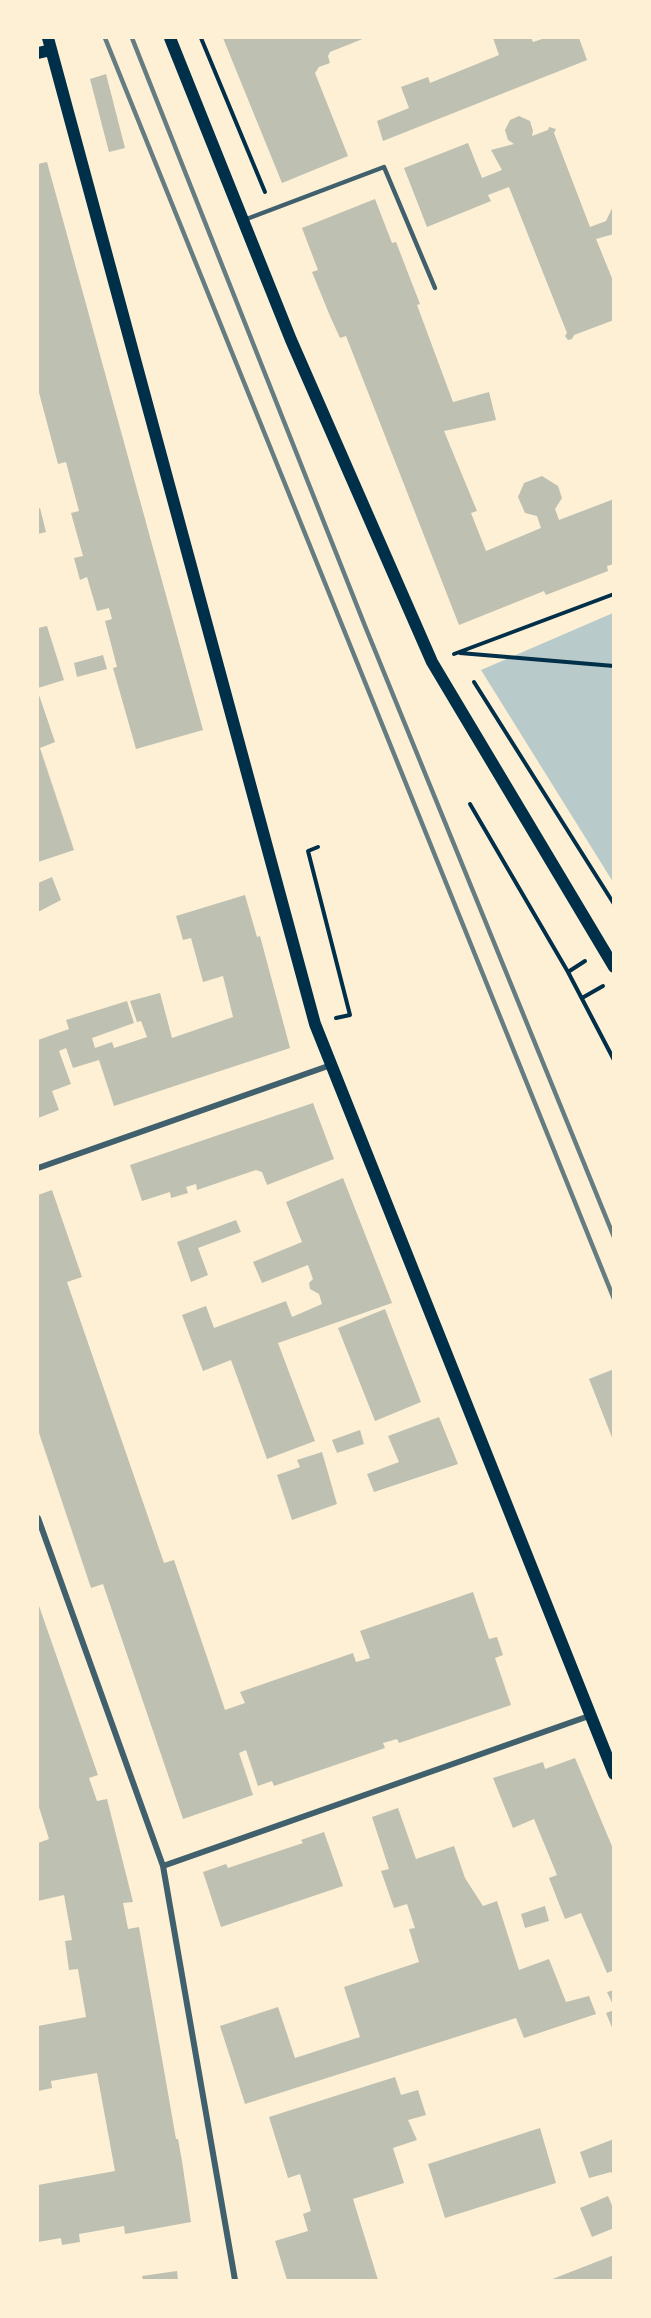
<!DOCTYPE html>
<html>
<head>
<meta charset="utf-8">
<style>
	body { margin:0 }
	#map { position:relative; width:651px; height:2318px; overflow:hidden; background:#fdf0d5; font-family:Barlow,sans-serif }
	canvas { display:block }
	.frame { position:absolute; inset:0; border:39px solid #fdf0d5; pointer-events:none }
</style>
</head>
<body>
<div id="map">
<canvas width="651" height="2318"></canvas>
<div class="frame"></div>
</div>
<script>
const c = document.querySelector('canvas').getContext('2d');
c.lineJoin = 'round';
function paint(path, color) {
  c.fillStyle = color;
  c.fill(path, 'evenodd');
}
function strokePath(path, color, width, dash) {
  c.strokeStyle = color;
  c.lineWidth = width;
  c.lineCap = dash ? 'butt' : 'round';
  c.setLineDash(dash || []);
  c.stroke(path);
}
const green = new Path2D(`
	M613,613V882L481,670Z`);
const building = new Path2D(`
	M223,38H365L330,52L328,56L330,63L319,67L315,73L348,156L282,183Z
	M493,38H531L533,42L545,38H579L587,60L383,141L377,121L409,108L401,87L428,77L430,83L499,55Z
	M106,74L125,148L109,152L90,79Z
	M519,116L530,121L533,131L532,136L548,130L549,127L556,129L554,133L590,227L606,221L614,204V234L596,239L614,283V320L574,335L572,339L568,340L565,336L567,333L509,187L488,195L491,201L427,227L404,168L468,143L482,178L502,170L491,150L514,144L508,140L505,130L510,120Z
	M47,162L203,730L136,749L113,668L117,667L105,621L112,619L109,608L97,611L87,577L80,580L74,558L83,556L71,513L79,511L66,462L58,464L38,389V164Z
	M375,199L392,243L396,242L420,304L417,305L453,402L489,392L496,420L444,431L477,511L471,513L486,551L541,528L537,516L525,513L518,497L524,483L542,476L558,486L562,498L555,509L559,520L614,499V564L607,566L608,571L546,595L544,591L459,625L346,336L340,338L330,316L312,272L318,270L302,228Z
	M40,508L46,532L38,534V509Z
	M47,626L64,680L38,688V628Z
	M103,655L107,669L77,677L74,663Z
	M38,692L55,742L40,748L74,850L38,862Z
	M52,877L61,900L38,912V883Z
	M245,895L257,937L260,936L290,1048L114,1106L99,1060L73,1068L66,1048L59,1051L71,1084L52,1091L59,1110L38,1118V1040L69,1029L66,1020L127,1001L134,1023L92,1038L95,1048L112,1042L114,1048L147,1037L141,1021L137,1022L130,1001L160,993L172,1038L233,1017L223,976L203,982L191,938L183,940L176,916Z
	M313,1103L334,1159L267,1185L262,1172L256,1170L197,1190L196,1184L186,1187L188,1193L171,1198L170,1192L142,1201L130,1165Z
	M343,1178L392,1303L278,1343L315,1441L267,1459L231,1360L203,1371L182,1315L206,1306L214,1328L286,1301L292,1317L322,1304L319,1294L310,1289L309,1283L313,1279L308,1265L262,1283L253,1262L302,1242L286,1202Z
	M52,1190L82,1277L67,1282L164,1563L174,1560L225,1710L245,1703L240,1692L353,1653L356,1662L370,1658L360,1631L473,1592L489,1639L497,1637L503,1655L495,1658L511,1705L399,1743L397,1739L383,1743L385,1748L274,1786L272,1781L258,1786L246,1750L239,1753L253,1795L183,1819L103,1584L91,1588L38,1430V1195Z
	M236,1220L241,1232L198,1248L208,1275L191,1282L177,1242Z
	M385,1309L421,1402L375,1421L338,1328Z
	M614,1369V1440H613L589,1379Z
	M439,1417L458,1464L374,1492L367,1474L399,1462L388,1436Z
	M360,1430L364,1444L337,1453L332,1440Z
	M322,1452L337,1504L292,1520L277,1475L300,1467L297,1460Z
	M38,1603L98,1775L89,1778L97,1801L107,1799L133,1902L123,1903L128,1929L139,1927L176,2139H178L182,2161L191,2222L125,2234L124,2226L79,2234L80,2242L62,2245L61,2238L38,2242V2185L115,2171L97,2073L51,2081L52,2088L38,2091V2026L86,2017L78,1969L69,1970L65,1941L72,1940L64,1895L38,1901V1843L49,1839L38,1804Z
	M575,1758L614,1851V1970L607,1973L581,1913L565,1919L549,1878L557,1875L534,1819L513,1828L493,1778L543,1762L545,1769Z
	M398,1808L416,1859L454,1846L465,1878L483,1906L497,1901L519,1970L549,1959L566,2002L589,1996L596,2014L524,2038L516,2018L245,2104L220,2026L278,2007L295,2058L360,2037L344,1987L419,1962L409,1929L415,1928L407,1904L394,1908L381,1871L389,1869L372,1817Z
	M324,1832L343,1886L221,1927L203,1872L226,1864L228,1868L303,1843L301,1840Z
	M545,1906L549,1921L525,1928L521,1914Z
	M614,1990V2007L607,1992Z
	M614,2010V2030H613L606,2013Z
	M395,2077L401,2095L418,2090L426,2115L408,2120L417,2140L393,2148L404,2183L353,2199L378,2280H287L275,2241L308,2231L303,2214L311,2211L300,2174L288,2178L269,2117Z
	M540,2128L556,2183L445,2218L428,2164Z
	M614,2139V2178L611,2172L589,2178L580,2152Z
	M608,2196L614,2210V2228L592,2237L580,2208Z
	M614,2255V2280H550Z
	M177,2271L178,2280H143L142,2276Z`);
const path = new Path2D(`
	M201,38L265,192
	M460,653L614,666
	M454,654L614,594
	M474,682L614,904
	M470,804L568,972L614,1060
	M318,847L308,851L350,1015L336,1018
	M568,972L585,961
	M582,998L603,986`);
const service = new Path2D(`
	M244,220L384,167L435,288`);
const minor = new Path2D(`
	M38,1168L331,1065
	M38,1518L163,1866L235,2280
	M163,1866L589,1716`);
const secondary = new Path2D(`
	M48,38L315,1024L614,1774
	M170,38L291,340L432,662L614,967
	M38,53L51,50`);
const rail = new Path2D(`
	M105,38L614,1299
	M132,38L365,626L614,1237`);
paint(green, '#b9caca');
paint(building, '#bec0b2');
strokePath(path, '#003049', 4);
strokePath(service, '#3f606c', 4.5);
strokePath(minor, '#3f606c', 6);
strokePath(secondary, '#003049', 12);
strokePath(rail, '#657d81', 4.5);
</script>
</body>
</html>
